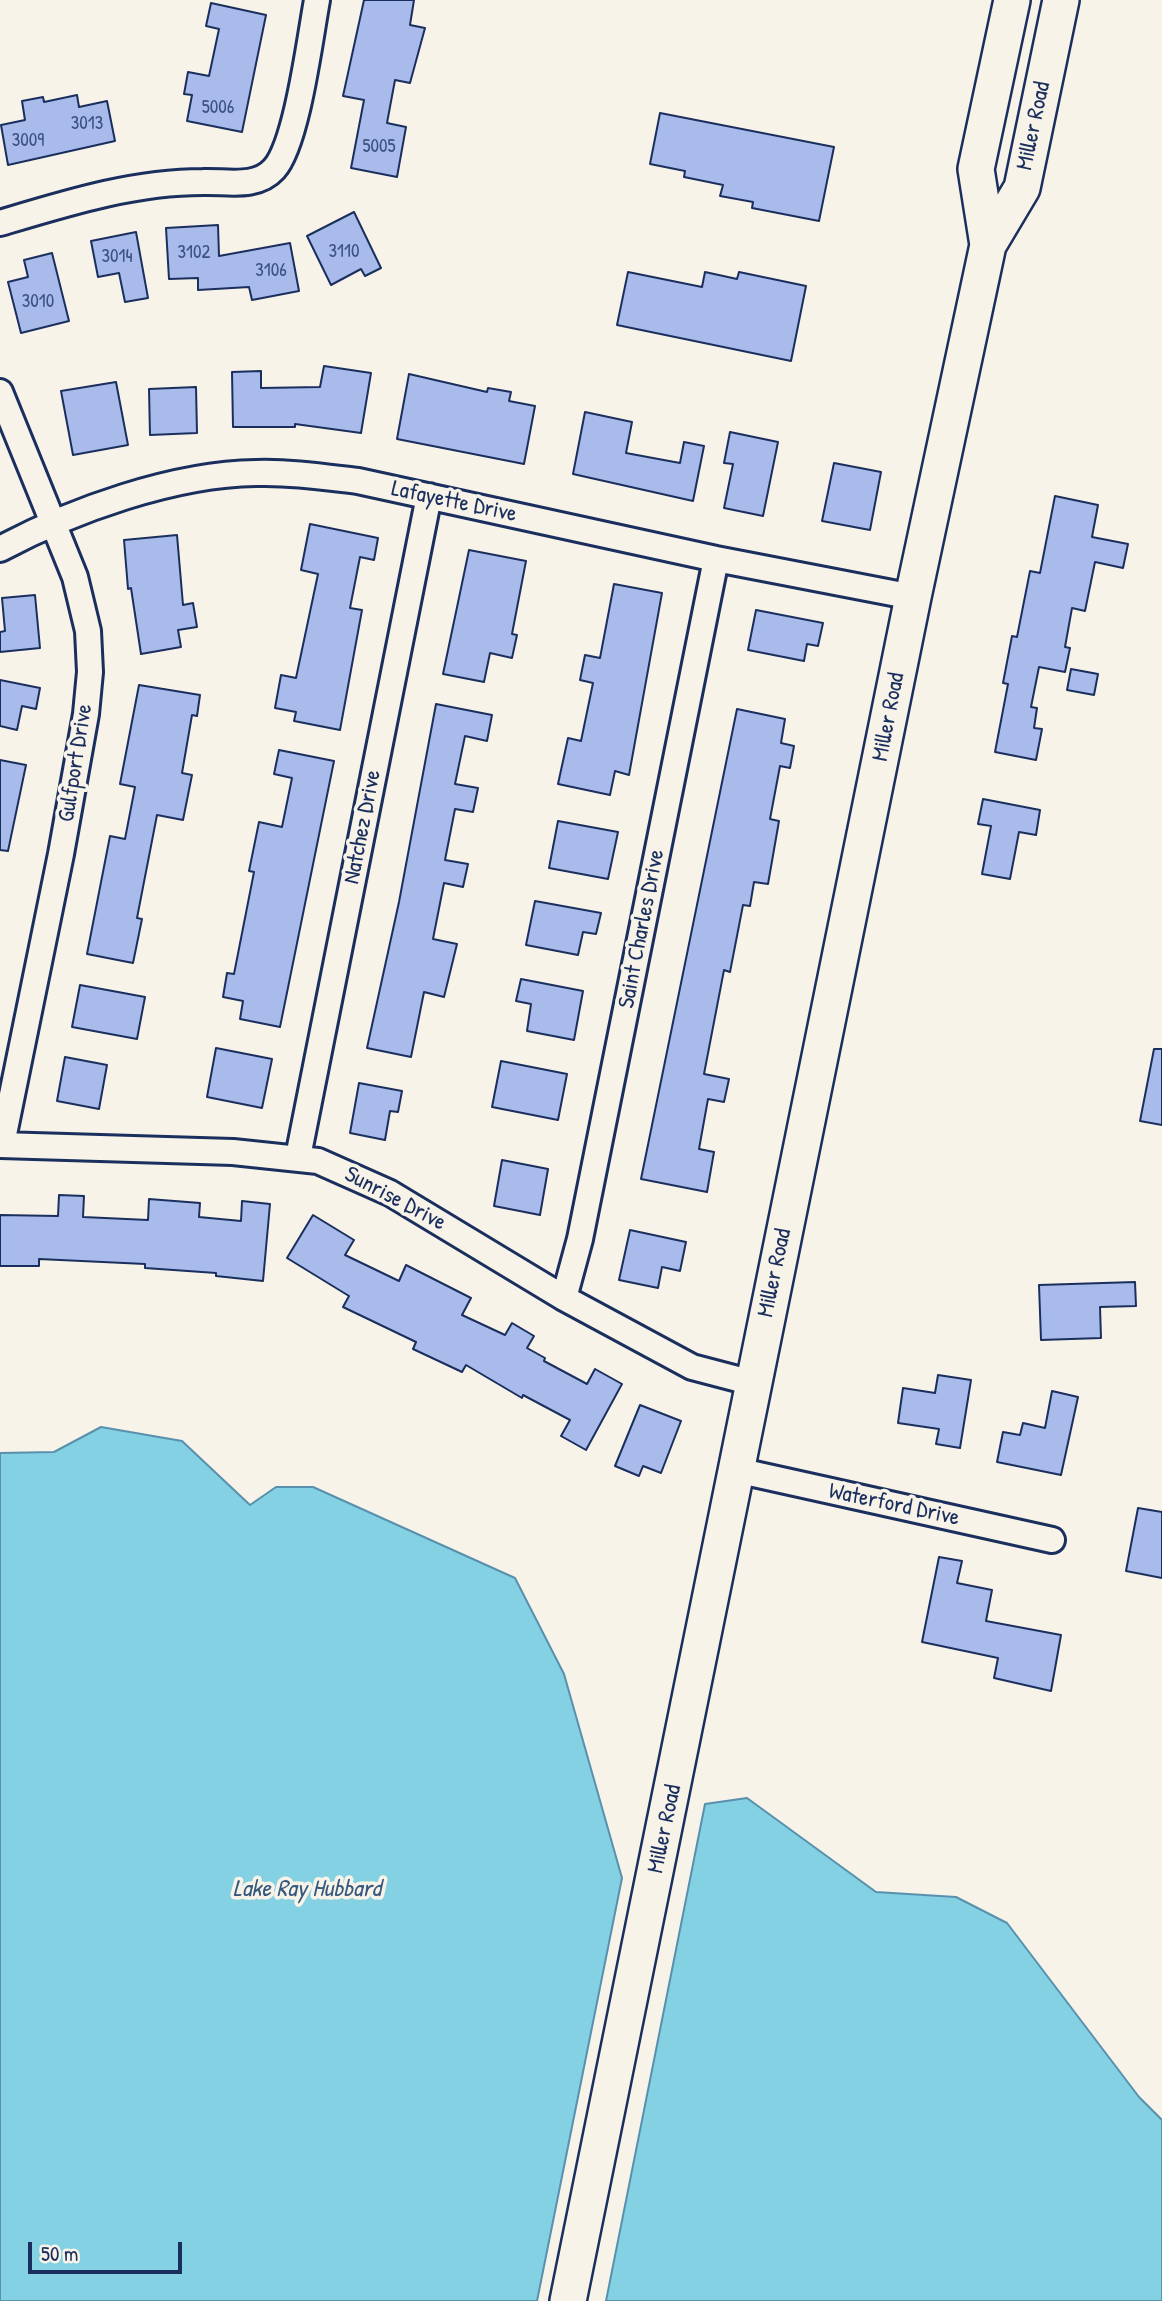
<!DOCTYPE html>
<html>
<head>
<meta charset="utf-8">
<style>
	body { margin:0 }
	#map { position:relative; width:1162px; height:2301px; overflow:hidden; background:#f7f3e8; font-family:"Patrick Hand",sans-serif }
	canvas { display:block }
	.scale { position:absolute; left:28px; top:2242px; width:154px; height:32px; box-sizing:border-box; border:4px solid #1b2f5e; border-top:0; padding-left:9px; font-size:21px; line-height:24px; white-space:nowrap; color:#1b2f5e; -webkit-text-stroke:5px #f7f3e8; paint-order:stroke }
</style>
</head>
<body>
<div id="map">
<canvas width="1162" height="2301"></canvas>
<div class="scale">50 m</div>
</div>
<script>
const c = document.querySelector('canvas').getContext('2d');
c.lineJoin = 'round';
function paint(path, color) {
  c.fillStyle = color;
  c.fill(path, 'evenodd');
}
function strokePath(path, color, width, dash) {
  c.strokeStyle = color;
  c.lineWidth = width;
  c.lineCap = dash ? 'butt' : 'round';
  c.setLineDash(dash || []);
  c.stroke(path);
}
function drawText(font, color, halo, rows, align = 'center') {
  c.font = font + ' "Patrick Hand",sans-serif';
  c.lineWidth = 7;
  c.setLineDash([]);
  c.textBaseline = 'middle';
  c.strokeStyle = halo;
  c.fillStyle = color;
  for (const [text, x, y, turn = 0] of rows) {
    c.save();
    c.translate(x, y);
    c.rotate((+turn || 0) * Math.PI / 180);
    c.textAlign = isNaN(turn) ? turn : align;
    if (halo) c.strokeText(text, 0, 0);
    c.fillText(text, 0, 0);
    c.restore();
  }
}
const water = new Path2D(`
	M101,1427L182,1441L250,1505L276,1487H313L515,1578L564,1674L622,1878L537,2301H0V1453L54,1452Z
	M747,1798L876,1892L956,1897L1007,1923L1139,2097L1162,2120V2301H606L705,1804Z`);
const building = new Path2D(`
	M364,0H414L410,25L425,28L410,83L395,80L387,123L406,127L397,177L351,168L364,100L343,96Z
	M211,3L266,15L242,132L187,121L192,95L184,94L188,72L209,76L219,29L206,26Z
	M77,95L79,107L107,101L115,141L8,165L1,125L25,120L22,101L43,97L44,102Z
	M660,113L834,147L819,221L752,208L753,202L720,196L723,185L684,177L685,171L650,164Z
	M354,212L381,268L365,276L361,269L331,285L307,236Z
	M218,225L219,256L290,243L299,291L252,300L249,287L198,290V278L169,279L166,228Z
	M136,232L148,298L125,302L119,273L98,277L91,241Z
	M52,253L69,321L21,333L8,282L28,277L24,260Z
	M628,272L702,287L705,272L737,279L739,272L806,286L791,361L617,325Z
	M324,366L371,373L361,433L295,424V427H233L232,372L261,371V388L320,387Z
	M409,374L487,392L488,388L511,392L509,401L535,406L524,464L397,439Z
	M116,382L128,445L73,455L61,391Z
	M196,387L197,433L150,435L149,389Z
	M585,412L632,422L626,453L680,463L684,442L704,446L693,501L573,474Z
	M730,432L778,442L763,516L724,508L733,464L724,463Z
	M834,463L881,472L870,530L822,521Z
	M1055,496L1098,505L1092,537L1128,544L1123,568L1095,562L1085,611L1072,608L1065,647L1070,648L1065,672L1039,667L1031,707L1037,708L1034,728L1042,729L1036,760L995,752L1008,684L1003,683L1012,636L1017,637L1030,571L1040,573Z
	M310,524L378,538L374,560L360,557L350,608L362,610L340,730L294,721L296,712L275,708L281,675L296,678L318,574L301,570Z
	M177,535L183,605L193,603L197,627L178,630L181,647L141,654L131,588L128,589L124,540Z
	M469,550L526,561L512,634L517,635L512,658L490,653L484,682L443,674Z
	M614,584L662,593L629,775L615,771L610,795L558,784L568,738L581,741L593,683L580,680L585,655L600,658Z
	M35,595L40,648L0,652V632L5,631L2,598Z
	M756,610L823,623L818,646L807,644L804,661L748,650Z
	M1071,669L1098,674L1094,695L1067,690Z
	M0,680L40,688L36,709L22,706L17,730L0,726Z
	M139,685L200,695L197,716L192,715L182,773L192,775L183,820L157,815L137,918L142,919L133,963L87,954L110,836L125,839L135,787L120,784Z
	M436,704L492,715L487,741L465,736L455,784L478,788L473,812L455,809L445,860L468,864L463,887L444,883L433,939L457,944L444,997L424,992L411,1057L367,1048L399,902Z
	M737,709L785,719L781,743L794,746L790,768L780,766L770,819L779,821L768,884L754,882L750,906L743,905L730,972L724,970L704,1074L729,1079L724,1102L708,1099L699,1149L714,1152L707,1192L641,1179Z
	M279,750L334,761L280,1027L240,1019L243,1001L223,997L227,973L234,974L254,872L249,871L259,822L282,827L292,778L274,774Z
	M0,760L26,765L8,851L0,850Z
	M983,799L1040,810L1036,835L1019,832L1010,879L982,874L991,826L978,824Z
	M558,821L618,832L608,879L549,868Z
	M535,901L601,913L596,934L583,932L578,955L526,945Z
	M521,979L583,991L574,1040L527,1031L531,1004L516,1001Z
	M80,985L145,997L137,1039L72,1027Z
	M216,1048L272,1059L262,1108L207,1097Z
	M1154,1049H1162V1125L1140,1121Z
	M65,1057L107,1065L99,1109L57,1101Z
	M501,1061L567,1074L558,1120L492,1107Z
	M359,1083L402,1091L398,1112L390,1111L385,1140L350,1133Z
	M502,1160L548,1169L540,1215L494,1206Z
	M59,1195L84,1196L83,1217L148,1220L149,1199L200,1203L199,1217L241,1221L242,1201L270,1204L263,1281L216,1276V1273L145,1268V1264L39,1259V1266H0V1215L58,1216Z
	M313,1215L354,1240L345,1255L399,1281L406,1265L471,1298L462,1315L505,1335L512,1323L534,1336L527,1348L545,1358L544,1361L587,1384L595,1369L622,1384L586,1450L561,1436L570,1420L523,1395L522,1398L466,1365L462,1372L413,1349L416,1342L343,1307L349,1296L287,1258Z
	M630,1230L686,1242L680,1271L662,1267L658,1288L619,1280Z
	M1135,1282L1136,1306L1100,1307L1101,1338L1041,1340L1039,1285Z
	M938,1375L971,1380L960,1448L936,1444L939,1429L898,1423L903,1388L935,1393Z
	M1052,1391L1078,1397L1061,1475L997,1462L1003,1432L1020,1435L1023,1423L1045,1428Z
	M640,1405L681,1421L661,1473L643,1466L639,1476L615,1466Z
	M1138,1508L1162,1512V1578L1126,1571Z
	M939,1557L962,1561L957,1583L992,1590L986,1621L1061,1635L1051,1691L994,1678L998,1658L922,1642Z`);
const minor = new Path2D(`
	M0,223C67,203 133,182 203,182C227,181 256,189 274,169C297,144 310,38 317,0
	M0,392L75,577L88,631L90,672L86,714L61,854L2,1144
	M0,549C73,510 174,474 256,473C291,472 324,477 358,481L716,559L913,597
	M0,1145L233,1152L318,1161L390,1193L564,1298L692,1367L753,1383
	M298,1157L429,496
	M564,1298L580,1239L716,559
	M736,1470L1052,1540`);
const secondary = new Path2D(`
	M988,245L976,169L1012,0
	M568,2301L913,597L988,245L1022,188L1061,0`);
const numberNames = [
	["5006",218,108],
	["3013",87,124],
	["3009",28,141],
	["5005",379,147],
	["3110",344,252],
	["3102",194,253],
	["3014",117,257],
	["3106",271,271],
	["3010",38,302]
];
const streetNames = [
	["Miller Road",1034,126,-78],
	["Lafayette Drive",454,502,12],
	["Miller Road",889,717,-79],
	["Gulfport Drive",76,763,-81],
	["Natchez Drive",363,827,-79],
	["Saint Charles Drive",642,929,-79],
	["Sunrise Drive",395,1199,28],
	["Miller Road",775,1273,-78],
	["Waterford Drive",894,1505,12],
	["Miller Road",665,1829,-78]
];
const waterNames = [
	["Lake Ray Hubbard",307,1890]
];
paint(water, '#83d1e2');
strokePath(water, '#5990ad', 2);
paint(building, '#a8bbea');
strokePath(building, '#1b2f5e', 2);
strokePath(minor, '#1b2f5e', 30);
strokePath(secondary, '#1b2f5e', 40);
strokePath(minor, '#f7f3e8', 24);
strokePath(secondary, '#f7f3e8', 35);
drawText('19px', '#3e5281', null, numberNames);
drawText('23px', '#1b2f5e', '#f7f3e8', streetNames);
drawText('italic 24px', '#35587f', '#f7f3e8', waterNames);
</script>
</body>
</html>
